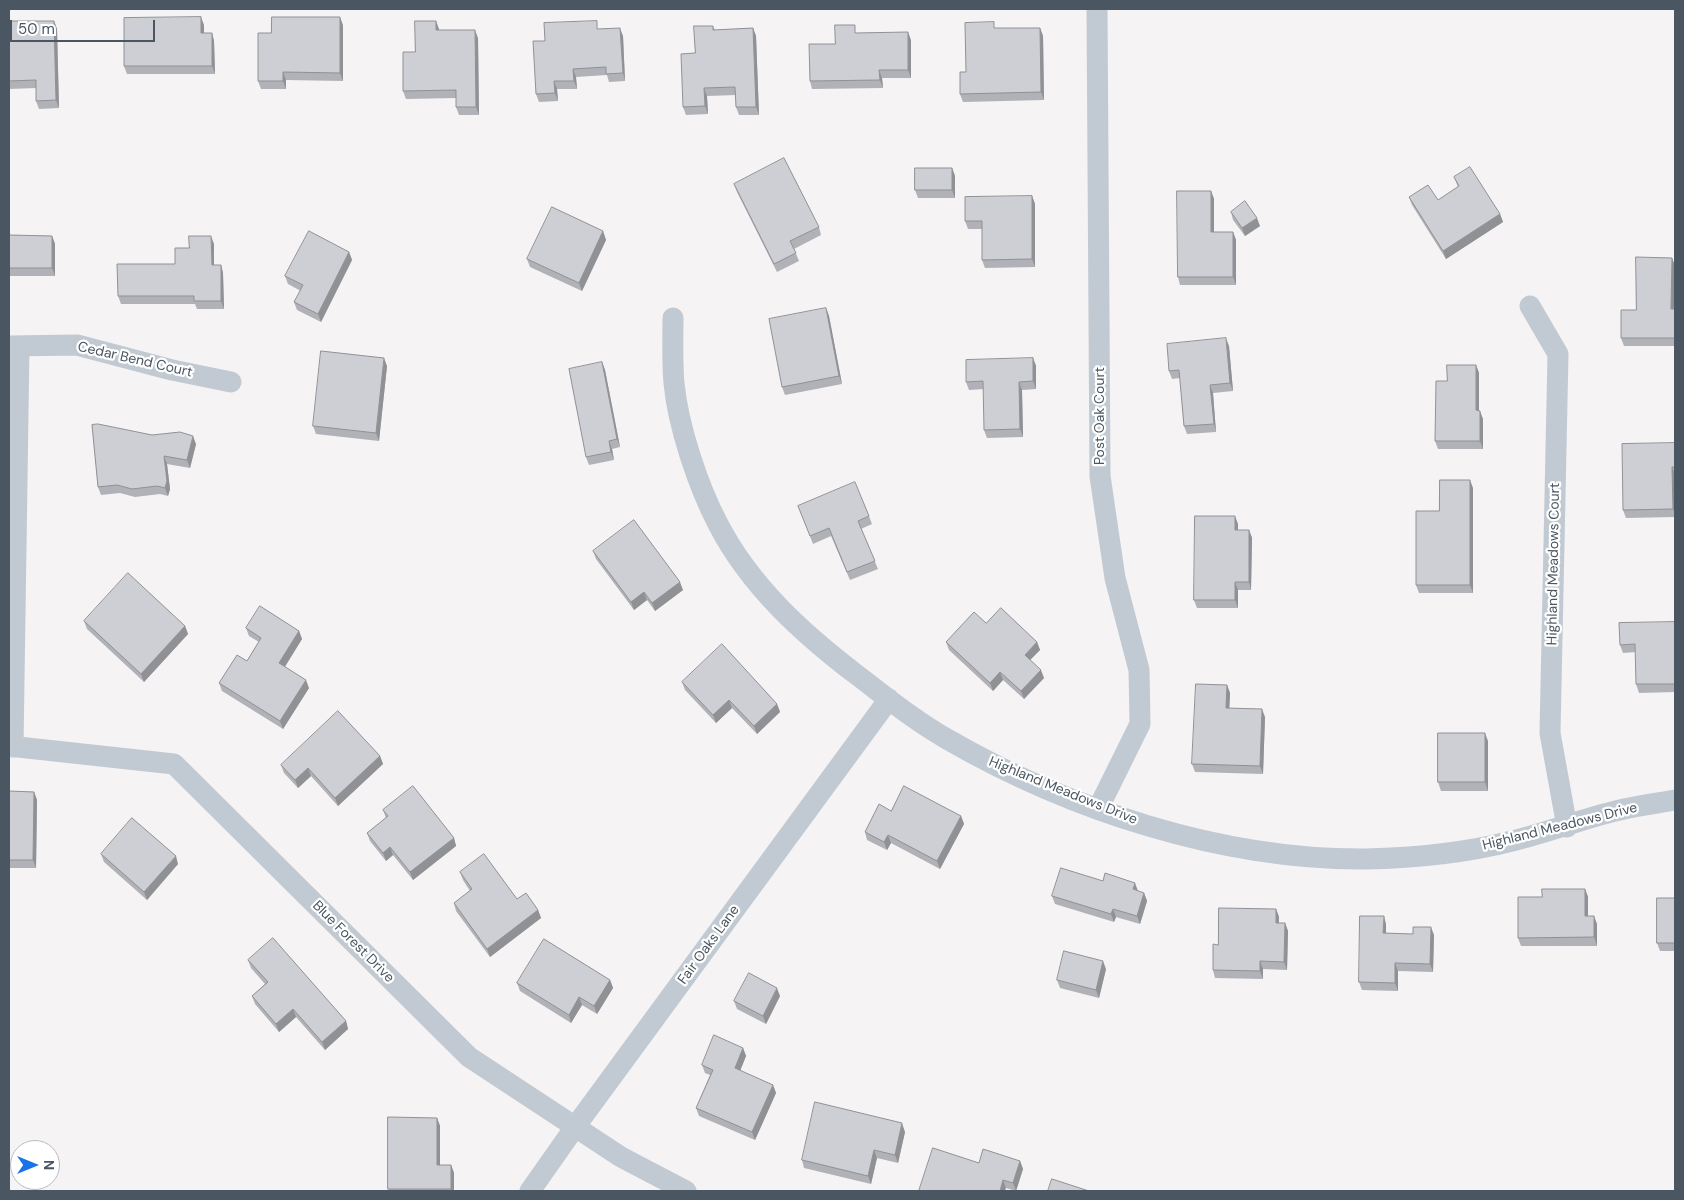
<!DOCTYPE html>
<html>
<head>
<meta charset="utf-8">
<style>
	body { margin:0 }
	#map { position:relative; width:1684px; height:1200px; overflow:hidden; background:#f5f3f3; font-family:"DM Sans",sans-serif }
	canvas { display:block }
	.frame { position:absolute; inset:0; border:10px solid #4a5661; pointer-events:none }
	.north { position:absolute; left:10px; top:1140px; width:50px; height:50px; box-sizing:border-box; background:#fff; border:1px solid #b7bbc0; border-radius:50%; rotate:90deg; font-size:14px; font-weight:700; line-height:20px; text-align:center; color:#4a5661 }
	.north::after { content:''; display:block; margin:auto; width:18px; height:22px; background:#1a73e8; clip-path:polygon(50% 0,100% 100%,50% 72%,0 100%) }
	.scale { position:absolute; left:10px; top:20px; width:145px; height:22px; box-sizing:border-box; border:2px solid #4a5661; border-top:0; padding-left:6px; font-size:15px; line-height:18px; white-space:nowrap; color:#4a5661; -webkit-text-stroke:4px #fff; paint-order:stroke }
</style>
</head>
<body>
<div id="map">
<canvas width="1684" height="1200"></canvas>
<div class="frame"></div>
<div class="north">N</div>
<div class="scale">50 m</div>
</div>
<script>
const c = document.querySelector('canvas').getContext('2d');
c.lineJoin = 'round';
function strokePath(path, color, width, dash) {
  c.strokeStyle = color;
  c.lineWidth = width;
  c.lineCap = dash ? 'butt' : 'round';
  c.setLineDash(dash || []);
  c.stroke(path);
}
function paint(path, color) {
  c.fillStyle = color;
  c.fill(path, 'evenodd');
}
function drawText(font, color, halo, rows, align = 'center') {
  c.font = font + ' "DM Sans",sans-serif';
  c.lineWidth = 4.5;
  c.setLineDash([]);
  c.textBaseline = 'middle';
  c.strokeStyle = halo;
  c.fillStyle = color;
  for (const [text, x, y, turn = 0] of rows) {
    c.save();
    c.translate(x, y);
    c.rotate((+turn || 0) * Math.PI / 180);
    c.textAlign = isNaN(turn) ? turn : align;
    if (halo) c.strokeText(text, 0, 0);
    c.fillText(text, 0, 0);
    c.restore();
  }
}
const minor = new Path2D(`
	M1097,9L1100,476L1115,578L1139,670L1140,724L1098,809
	M1530,306L1558,354L1550,733L1567,827
	M673,318C673,340 672,362 674,383C678,426 698,486 718,524C750,586 803,634 857,675C886,697 915,721 947,739C1070,810 1222,860 1365,859C1414,858 1465,853 1512,841C1550,832 1587,817 1624,809C1641,805 1658,803 1675,800
	M9,346L77,345L172,370L231,382
	M9,746L174,764L469,1057L621,1157L686,1191
	M13,747L19,346
	M530,1191L575,1127L889,699`);
const wall = new Path2D(`
	M9,21H54L57,29L59,108L39,109L36,101V88L9,89Z
	M436,21L439,30L478,38L479,115H459L456,107V98L406,99L403,91Z
	M204,25V33H212L214,41L215,74H127L124,66Z
	M343,25V81L286,80V89H261L258,81L271,33Z
	M713,26L715,30L753,28L756,36L759,115H739L736,107V95L707,96L708,114L686,115L683,107L695,53Z
	M997,28H1040L1043,36L1044,100L963,102L960,94L966,72Z
	M599,29L623,36L625,81L609,82L607,75L576,77L577,89H557L558,101L539,102L536,94Z
	M858,33L911,40V78H882L883,88L812,89L810,81L835,44Z
	M952,168L955,176V198H918L915,190Z
	M1454,177L1500,214L1503,222L1446,259L1412,205L1409,197L1438,200L1458,187Z
	M734,184L819,227L821,235L794,249L799,261L777,272L737,192Z
	M1211,191L1214,199V232H1233L1236,240V285H1180L1178,277Z
	M1032,196L1035,204V267L985,268L982,260V229H968L965,221Z
	M1231,212L1260,226L1245,236L1233,220Z
	M603,231L606,240L582,291L530,267L527,259Z
	M9,235L52,236L55,244V276H9Z
	M214,244V265H221L223,273L224,309H197L195,304H121L118,296L175,264L189,248Z
	M349,252L352,260L321,322L297,310L294,302L301,291L288,284L285,276Z
	M1672,258L1675,266V346H1624L1621,338L1636,310Z
	M826,308L829,316L842,384L785,395L782,387Z
	M1229,346L1233,391L1213,393L1216,432L1187,434L1184,426L1180,378L1172,379L1169,371Z
	M1033,358L1036,366V389L1022,390L1023,437L987,438L984,430V389L969,390L966,382Z
	M602,362L605,370L620,447L612,449L614,460L589,465L586,457Z
	M1476,365L1479,373V411L1483,419V449H1438L1435,441L1447,381Z
	M387,366L379,441L316,434L313,426Z
	M92,425L196,444L190,468L167,464L170,489L168,496L160,494L135,497L120,493L101,495L98,487Z
	M1675,443V517L1626,518L1623,510Z
	M1473,488V593H1419L1416,585L1439,511Z
	M798,506L869,516L872,524L861,529L878,569L850,580L831,536L813,544Z
	M1238,524V530H1249L1252,538L1251,590H1238V608H1197L1194,600Z
	M593,551L683,590L655,611L647,600L634,610L596,559Z
	M84,621L185,626L188,634L144,682L87,629Z
	M1675,622V692L1639,693L1636,684V652L1623,653L1620,645Z
	M986,623L1037,642L1040,650L1030,660L1044,678L1024,699L1003,680L993,691L949,650L946,642Z
	M246,628L299,631L302,639L285,667L309,688L283,729L222,691L219,683L247,661L259,642L249,636Z
	M682,682L777,704L780,712L757,734L732,708L716,723L685,690Z
	M1227,685L1230,693L1229,708L1265,717L1263,774L1195,772L1192,764Z
	M1488,741V791H1441L1438,782Z
	M380,756L383,764L338,806L311,776L298,788L284,773L281,765Z
	M9,791L34,792L37,800L36,868H9Z
	M383,810L454,838L456,846L413,880L393,855L386,861L370,841L367,833L386,818Z
	M891,811L961,816L964,824L940,869L891,843L887,850L867,840L865,832Z
	M101,854L178,864L147,900L104,862Z
	M460,872L517,899L538,910L541,918L490,957L456,911L454,903L470,891L463,880Z
	M1103,881L1144,893L1147,901L1140,924L1116,917L1114,922L1055,904L1052,896Z
	M1585,889L1588,897V916L1597,924V946H1521L1518,938L1542,897Z
	M1675,898V951H1660L1657,943Z
	M1276,909L1279,917V923H1285L1288,931L1287,970L1263,969V979L1215,978L1213,970L1218,945Z
	M1386,924V933L1434,935L1433,972L1398,971V991L1362,990L1359,982Z
	M248,960L346,1021L348,1029L325,1050L296,1017L279,1032L255,1004L252,996L265,984L251,968Z
	M1106,969L1099,998L1060,988L1057,980Z
	M610,980L613,988L597,1014L582,1005L571,1023L520,991L517,983Z
	M780,996L766,1024L737,1009L734,1001Z
	M743,1048L746,1056L740,1071L773,1085L776,1093L755,1140L699,1116L696,1108L710,1075L705,1073L702,1065Z
	M437,1118L440,1126V1165H451L454,1173V1191H389L388,1189Z
	M905,1132L898,1163L877,1158L871,1184L804,1168L802,1160Z
	M1020,1161L1023,1169L1016,1191L1006,1188L979,1163Z`);
const shadedWall = new Path2D(`
	M201,17L204,25V41L201,33Z
	M340,17L343,25V81L340,73Z
	M54,21L57,29L59,108L56,100Z
	M436,21L439,29V38L436,30Z
	M620,28L623,36L625,81L623,73Z
	M753,28L756,36L759,115L756,107Z
	M1040,28L1043,36L1044,100L1041,92Z
	M475,30L478,38L479,115L476,107Z
	M908,32L911,40V78L908,70Z
	M212,33L214,41L215,74L212,66Z
	M573,69L576,77L577,89L574,81Z
	M879,70L882,78L883,88L880,80Z
	M283,72L286,80V89L283,81Z
	M554,81L557,89L558,101L555,93Z
	M704,88L707,96L708,114L705,106Z
	M952,168L955,176V198L952,190Z
	M1211,191L1214,199V240L1211,232Z
	M1032,196L1035,204V267L1032,259Z
	M1500,214L1503,222L1446,259L1443,251Z
	M1257,218L1260,226L1245,236L1242,228Z
	M603,231L606,240L582,291L579,283Z
	M1233,232L1236,240V285L1233,277Z
	M52,236L55,244V276L52,268Z
	M211,236L214,244V273L212,265Z
	M349,252L352,260L321,322L318,314Z
	M1672,258L1675,266L1674,317L1671,309Z
	M221,265L223,273L224,309L221,301Z
	M826,308L829,316L842,384L839,376Z
	M1226,338L1229,346L1233,391L1230,383Z
	M384,358L387,366L379,441L376,433Z
	M1033,358L1036,366V389L1033,381Z
	M602,362L605,370L620,447L617,439Z
	M1476,365L1479,373V419L1476,410Z
	M1019,382L1022,390L1023,437L1020,429Z
	M1210,385L1213,393L1216,432L1214,424Z
	M1480,411L1483,419V449L1480,441Z
	M193,436L196,444L190,468L187,460Z
	M609,441L612,449L614,460L611,452Z
	M164,456L167,464L170,489L168,496L165,488Z
	M1672,467L1675,474V514L1673,509Z
	M1470,480L1473,488V593L1470,585Z
	M1235,516L1238,524V538L1235,530Z
	M1249,530L1252,538L1251,590L1249,582Z
	M680,582L683,590L655,611L652,603Z
	M1235,582L1238,590V608L1235,600Z
	M644,592L647,600L634,610L631,602Z
	M185,626L188,634L144,682L141,674Z
	M299,631L302,639L282,671L279,663Z
	M1037,642L1040,650L1027,663L1025,655Z
	M1041,670L1044,678L1024,699L1021,691Z
	M1000,672L1003,680L993,691L990,683Z
	M306,680L309,688L283,729L280,721Z
	M1227,685L1230,693L1229,716L1226,708Z
	M729,700L732,708L716,723L713,715Z
	M777,704L780,712L757,734L754,726Z
	M1262,709L1265,717L1263,774L1260,766Z
	M1485,733L1488,741V791L1485,782Z
	M380,756L383,764L338,806L335,798Z
	M308,768L311,776L298,788L295,780Z
	M34,792L37,800L36,868L33,860Z
	M961,816L964,824L940,869L937,861Z
	M888,835L891,843L887,850L884,842Z
	M454,838L456,846L413,880L410,872Z
	M390,847L393,855L386,861L383,853Z
	M176,856L178,864L147,900L144,892Z
	M1135,883L1138,891L1133,889Z
	M1585,889L1588,897V924L1585,916Z
	M1144,893L1147,901L1140,924L1137,916Z
	M1113,909L1116,917L1114,922L1111,914Z
	M1276,909L1279,917L1278,931L1276,923Z
	M538,910L541,918L490,957L487,949Z
	M1384,916L1386,924V941L1383,933Z
	M1594,916L1597,924V946L1594,937Z
	M1285,923L1288,931L1287,970L1284,962Z
	M1431,927L1434,935L1433,972L1430,964Z
	M1103,961L1106,969L1099,998L1096,990Z
	M1260,961L1263,969V979L1260,971Z
	M1395,963L1398,971V991L1395,983Z
	M610,980L613,988L597,1014L594,1006Z
	M777,988L780,996L766,1024L763,1016Z
	M579,997L582,1005L571,1023L569,1015Z
	M293,1009L296,1017L279,1032L276,1024Z
	M346,1021L348,1029L325,1050L322,1042Z
	M743,1048L746,1056L738,1076L735,1068Z
	M773,1085L776,1093L755,1140L752,1132Z
	M437,1118L440,1126V1173L437,1165Z
	M902,1123L905,1132L898,1163L895,1155Z
	M874,1150L877,1158L871,1184L868,1176Z
	M1020,1161L1023,1169L1016,1191L1013,1183Z
	M451,1165L454,1173V1191H451Z
	M1003,1180L1006,1188L1005,1191H1000Z`);
const building = new Path2D(`
	M201,17V33H212V66H124V18Z
	M272,17H340V73L283,72V81H258V33H271Z
	M9,21H54L56,100L36,101V80L9,81Z
	M415,21H436V30H475L476,107H456V90L403,91V52H415Z
	M597,21V29L620,28L623,73L606,74V67L573,69L574,81H554L555,93L536,94L533,41H545L544,23Z
	M994,22V28H1040L1041,92L960,94V72H966L965,23Z
	M835,25H855V33L908,32V70H879L880,80L810,81L809,44H835Z
	M694,26H713V30L753,28L756,107H736L735,87L704,88L705,106L683,107L681,54L695,53Z
	M784,158L819,227L790,241L796,253L774,264L734,184Z
	M1470,167L1500,214L1443,251L1409,197L1428,185L1438,200L1459,186L1454,177Z
	M915,168H952V190H915Z
	M1177,191H1211V232H1233V277H1178Z
	M1032,196V259L982,260V221H965V197Z
	M1245,201L1257,218L1242,228L1231,212Z
	M552,207L603,231L579,283L527,259Z
	M309,231L349,252L318,314L294,302L303,285L285,276Z
	M9,235L52,236V268H9Z
	M189,236H211L212,265H221V301H194V296H118L117,264H175V248H189Z
	M1636,257L1672,258L1671,309H1675V338H1621V310H1636Z
	M826,308L839,376L782,387L769,319Z
	M1226,338L1230,383L1210,385L1214,424L1184,426L1179,370L1169,371L1167,344Z
	M321,351L384,358L376,433L313,426Z
	M1033,358V381L1019,382L1020,429L984,430L983,381L966,382V360Z
	M602,362L617,439L609,441L611,452L586,457L569,369Z
	M1447,365H1476V410L1480,411V441H1435L1436,381H1447Z
	M98,424L152,435L180,432L193,436L187,460L164,456L167,481L165,488L157,486L132,489L117,485L98,487L92,425Z
	M1675,443V467H1672L1673,509L1623,510L1622,444Z
	M1440,480H1470V585H1416V511H1439Z
	M855,482L869,516L858,521L875,561L847,572L829,528L810,536L798,506Z
	M1195,516H1235V530H1249V582H1235V600H1194Z
	M634,520L680,582L652,603L644,592L631,602L593,551Z
	M128,573L185,626L141,674L84,621Z
	M260,606L299,631L279,663L306,680L280,721L219,683L237,655L247,661L261,638L246,628Z
	M1001,608L1037,642L1025,655L1041,670L1021,691L1000,672L990,683L946,642L974,612L986,623Z
	M1675,622V684H1636L1635,644L1620,645L1619,623Z
	M722,644L777,704L754,726L729,700L713,715L682,682Z
	M1196,684L1227,685L1226,708L1262,709L1260,766L1192,764Z
	M338,711L380,756L335,798L308,768L295,780L281,765Z
	M1438,733H1485V782H1438Z
	M413,786L454,838L410,872L390,847L383,853L367,833L388,816L383,810Z
	M904,786L961,816L937,861L888,835L884,842L865,832L879,804L891,811Z
	M9,791L34,792L33,860H9Z
	M132,818L176,856L144,892L101,854Z
	M484,854L517,899L526,893L538,910L487,949L454,903L472,889L460,872Z
	M1061,868L1103,881L1105,873L1135,883L1133,889L1144,893L1137,916L1113,909L1111,914L1052,896Z
	M1542,889H1585V916H1594V937L1518,938V897H1542Z
	M1657,898H1675V943H1657Z
	M1219,908L1276,909V923H1285L1284,962L1260,961V971L1213,970V944L1218,945Z
	M1360,916H1384L1383,933L1413,934V927H1431L1430,964L1395,963V983L1359,982Z
	M273,938L346,1021L322,1042L293,1009L276,1024L252,996L268,982L248,960Z
	M544,939L610,980L594,1006L579,997L569,1015L517,983Z
	M1064,951L1103,961L1096,990L1057,980Z
	M749,973L777,988L763,1016L734,1001Z
	M714,1035L743,1048L735,1068L773,1085L752,1132L696,1108L713,1070L702,1065Z
	M815,1102L902,1123L895,1155L874,1150L868,1176L802,1160Z
	M388,1117L437,1118V1165H451V1189H388Z
	M933,1148L979,1163L983,1149L1020,1161L1013,1183L1003,1180L1000,1191H919Z
	M1052,1179L1089,1191H1048Z`);
const streetNames = [
	["Cedar Bend Court",135,360,13],
	["Post Oak Court",1100,416,-90],
	["Highland Meadows Court",1554,564,-89],
	["Highland Meadows Drive",1063,791,22],
	["Highland Meadows Drive",1560,827,-14],
	["Blue Forest Drive",353,942,45],
	["Fair Oaks Lane",709,945,-54]
];
strokePath(minor, '#c1cad2', 21);
paint(wall, '#b0b2b7');
paint(shadedWall, '#909195');
paint(building, '#cdcfd5');
strokePath(building, '#909195', 1);
drawText('14px', '#4a5661', '#fff', streetNames);
</script>
</body>
</html>
